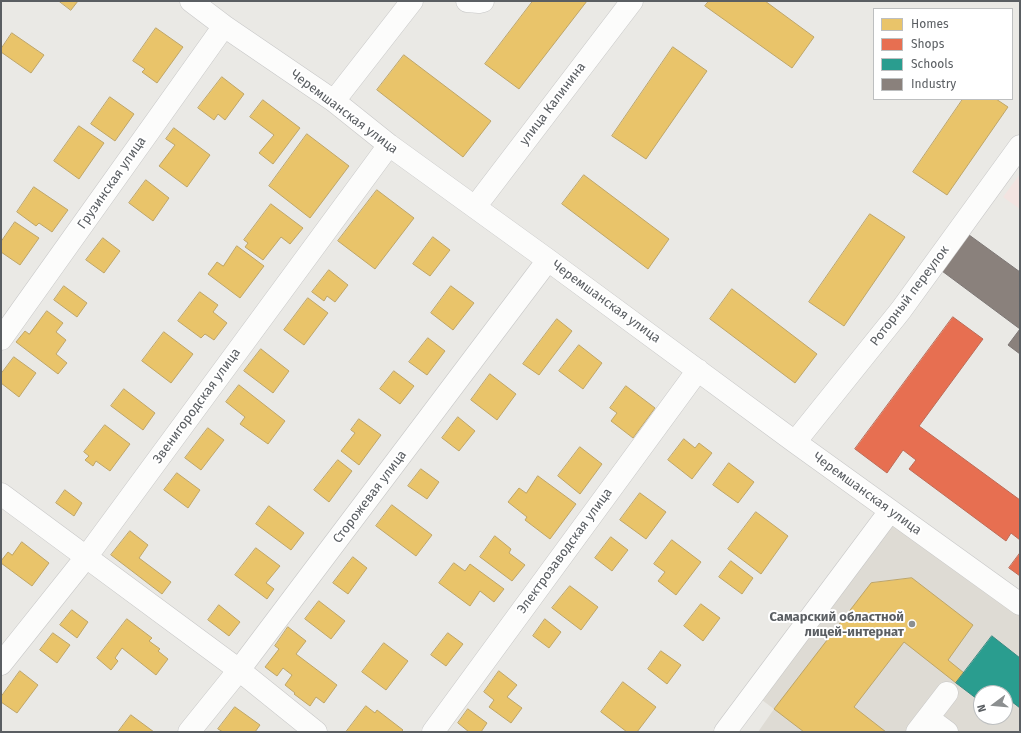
<!DOCTYPE html>
<html>
<head>
<meta charset="utf-8">
<style>
	body { margin:0 }
	#map { position:relative; width:1021px; height:733px; overflow:hidden; background:#eae9e5; font-family:"Fira Sans",sans-serif }
	canvas { display:block }
	.frame { position:absolute; inset:0; border:2px solid #5a5e62; pointer-events:none }
	.legend { position:absolute; left:873px; top:8px; width:140px; height:92px; box-sizing:border-box; background:#fff; border:1px solid #bdbfc0; margin:0; padding:5px 7px; list-style:none; font-size:12px; color:#5a5e62 }
	.legend li { display:flex; align-items:center; gap:8px; height:20px }
	.legend b { width:20px; border:1px solid #bdbfc0 }
	.north { position:absolute; left:973px; top:685px; width:40px; height:40px; box-sizing:border-box; background:#fff; border:1px solid #bdbfc0; border-radius:50%; rotate:254deg; font-size:11px; font-weight:700; line-height:16px; text-align:center; color:#5a5e62 }
	.north::after { content:''; display:block; margin:auto; width:14px; height:18px; background:#8c8f90; clip-path:polygon(50% 0,100% 100%,50% 72%,0 100%) }
</style>
</head>
<body>
<div id="map">
<canvas width="1021" height="733"></canvas>
<div class="frame"></div>
<ul class="legend">
<li><b style="height:11px;background:#e9c46a"></b>Homes</li>
<li><b style="height:11px;background:#e76f51"></b>Shops</li>
<li><b style="height:11px;background:#2a9d8f"></b>Schools</li>
<li><b style="height:11px;background:#8a817c"></b>Industry</li>
</ul>
<div class="north">N</div>
</div>
<script>
const c = document.querySelector('canvas').getContext('2d');
c.lineJoin = 'round';
function paint(path, color) {
  c.fillStyle = color;
  c.fill(path, 'evenodd');
}
function strokePath(path, color, width, dash) {
  c.strokeStyle = color;
  c.lineWidth = width;
  c.lineCap = dash ? 'butt' : 'round';
  c.setLineDash(dash || []);
  c.stroke(path);
}
function drawText(font, color, halo, rows, align = 'center') {
  c.font = font + ' "Fira Sans",sans-serif';
  c.lineWidth = 4;
  c.setLineDash([]);
  c.textBaseline = 'middle';
  c.strokeStyle = halo;
  c.fillStyle = color;
  for (const [text, x, y, turn = 0] of rows) {
    c.save();
    c.translate(x, y);
    c.rotate((+turn || 0) * Math.PI / 180);
    c.textAlign = isNaN(turn) ? turn : align;
    if (halo) c.strokeText(text, 0, 0);
    c.fillText(text, 0, 0);
    c.restore();
  }
}
const education = new Path2D(`
	M890,511L1020,616V732H758L774,709L762,700ZM981,693H1005V717H981Z`);
const medical = new Path2D(`
	M1020,174V209L1003,197Z`);
const homes = new Path2D(`
	M59,1H78L71,10Z
	M533,1H587L519,89L485,64Z
	M709,1H765L814,37L792,68L705,6Z
	M156,28L183,47L157,83L142,72L145,69L133,61Z
	M12,33L44,55L31,73L1,52V49Z
	M673,47L707,71L646,159L612,136Z
	M404,55L491,121L463,157L377,90Z
	M222,77L244,94L225,120L218,114L214,120L198,108Z
	M110,97L134,114L115,141L91,124Z
	M963,99H996L1008,107L947,195L913,172Z
	M263,100L300,128L273,164L259,153L274,135L250,117Z
	M79,126L104,143L79,179L54,161Z
	M174,128L210,155L187,187L159,166L175,145L166,139Z
	M307,134L349,166L310,218L269,186Z
	M584,175L669,239L648,269L562,204Z
	M146,180L169,198L153,221L129,203Z
	M34,187L68,210L52,232L39,223L36,226L17,212Z
	M377,190L414,218L375,269L338,241Z
	M271,204L303,228L290,244L281,237L263,260L245,247L248,243L244,240Z
	M870,214L905,237L844,326L809,302Z
	M15,222L39,238L20,265L1,252V242Z
	M433,237L450,250L430,276L413,264Z
	M103,238L120,251L104,273L86,260Z
	M237,246L264,266L240,298L208,274L217,262L223,266Z
	M329,270L348,285L335,302L327,296L324,301L312,292Z
	M64,286L87,303L77,317L54,300Z
	M451,286L474,303L453,330L431,313Z
	M732,289L817,354L795,383L710,319Z
	M200,292L218,305L213,312L227,323L214,340L205,334L201,338L178,321Z
	M308,298L328,313L304,345L284,330Z
	M47,311L63,323L56,332L66,340L56,354L67,363L58,374L16,342L25,331L29,334Z
	M557,319L572,331L539,375L523,364Z
	M164,332L193,354L171,383L142,361Z
	M428,338L445,351L427,375L409,362Z
	M579,345L602,363L583,389L559,371Z
	M261,349L289,371L273,393L244,371Z
	M14,357L36,373L19,397L1,383V374Z
	M394,371L414,386L400,404L380,389Z
	M490,374L516,394L497,420L471,400Z
	M239,385L285,421L268,444L240,424L245,417L226,402Z
	M626,386L655,408L633,438L611,421L617,413L610,408Z
	M124,389L155,413L143,430L111,406Z
	M458,417L475,431L459,451L442,438Z
	M359,419L381,435L359,465L341,451L355,433L351,430Z
	M105,425L130,444L110,471L96,461L93,466L85,460L89,456L84,452Z
	M208,428L224,440L201,470L185,458Z
	M684,439L695,448L699,443L712,453L692,479L668,460Z
	M580,447L602,464L580,494L558,476Z
	M338,460L352,471L329,502L314,490Z
	M729,463L754,482L738,503L713,485Z
	M421,469L439,482L427,499L408,486Z
	M177,473L200,490L188,508L164,490Z
	M538,476L576,504L550,539L525,520L527,517L508,502L519,488L526,493Z
	M65,490L82,503L74,516L56,503Z
	M640,493L666,512L646,539L620,520Z
	M392,505L432,535L416,556L376,526Z
	M269,506L304,533L291,550L256,524Z
	M756,512L788,536L761,574L728,549Z
	M130,531L148,545L139,558L171,582L162,594L111,555Z
	M495,536L511,549L509,553L525,565L512,581L480,557Z
	M611,537L628,550L612,571L595,558Z
	M672,540L701,562L676,595L658,581L665,572L654,564Z
	M22,542L49,563L32,586L1,563V561L8,552L12,555Z
	M256,548L280,566L266,583L274,589L267,599L235,575Z
	M353,557L367,568L348,594L333,583Z
	M731,561L753,578L742,594L719,577Z
	M454,563L465,571L470,564L504,589L494,602L480,591L470,606L439,583Z
	M912,578L973,625L948,660L964,673L956,683L904,642L854,707L886,732H804L774,709L871,583Z
	M570,586L598,607L581,630L552,608Z
	M319,601L345,621L331,639L305,619Z
	M701,604L720,618L703,641L684,626Z
	M219,605L240,622L229,636L208,620Z
	M72,610L88,622L77,638L60,625Z
	M127,619L152,638L149,641L160,649L158,651L168,659L156,675L122,648L115,658L118,661L111,670L97,658Z
	M545,619L561,632L549,648L533,636Z
	M288,627L306,641L296,654L337,685L324,703L316,697L310,706L294,694L295,693L285,685L292,675L283,668L277,676L265,667L279,649L275,646Z
	M53,633L70,645L57,663L40,650Z
	M448,633L463,644L446,666L431,655Z
	M384,643L408,661L386,690L362,672Z
	M661,651L681,665L667,684L648,669Z
	M20,671L38,685L17,713L1,702V697Z
	M499,671L517,685L507,697L522,708L511,723L489,707L494,700L484,692Z
	M623,682L656,707L637,732H627L601,712Z
	M366,706L375,713L377,710L403,730L401,732H346Z
	M235,707L260,725L255,732H223L218,729Z
	M468,709L487,723L481,732H469L458,723Z
	M131,715L154,732H118Z`);
const shops = new Path2D(`
	M953,317L983,339L919,426L1020,500V540L1011,533L1006,541L909,469L916,460L903,450L887,473L855,449Z
	M1020,553V576L1009,568Z`);
const schools = new Path2D(`
	M992,636L1020,658V708L1007,698L1005,700V693H981V702L956,683Z`);
const industry = new Path2D(`
	M965,232L1020,272V354L1008,345L1020,329L938,268Z`);
const minor = new Path2D(`
	M191,1L224,26L334,101L389,145L548,260L795,442L1020,604
	M467,1L479,2L483,1
	M334,101L412,1
	M475,207L632,1
	M1,339L224,26
	M795,442L901,310L1020,146
	M1,494L239,670L316,732
	M1,664L87,556L389,145
	M928,718L947,732
	M189,732L239,670L548,260
	M433,732L698,370
	M725,732L890,511
	M917,732L947,693`);
const markers = [
	[912,624,4,"#8c8f90"]
];
const streetNames = [
	["улица Калинина",553,104,-53],
	["Черемшанская улица",344,112,37],
	["Грузинская улица",112,183,-55],
	["Роторный переулок",910,296,-53],
	["Черемшанская улица",606,302,36],
	["Звенигородская улица",197,406,-54],
	["Черемшанская улица",867,494,36],
	["Сторожевая улица",370,497,-53],
	["Электрозаводская улица",565,551,-54]
];
const poiNames = [
	["Самарский областной",904,617],
	["лицей-интернат",904,632]
];
paint(education, '#dedbd4');
paint(medical, '#f3e4e1');
paint(homes, '#e9c46a');
strokePath(homes, '#bea568', 1);
paint(shops, '#e76f51');
strokePath(shops, '#bd6a56', 1);
paint(schools, '#2a9d8f');
strokePath(schools, '#388a82', 1);
paint(industry, '#8a817c');
strokePath(industry, '#7c7674', 1);
strokePath(minor, '#c7c7c7', 23);
strokePath(minor, '#fcfcfb', 22);
for (const [x, y, r, color] of markers) {
  const dot = new Path2D();
  dot.arc(x, y, r, 0, 2 * Math.PI);
  c.fillStyle = color;
  c.fill(dot);
  strokePath(dot, '#fff', 1.5);
}
drawText('13px', '#5a5e62', '#fff', streetNames);
drawText('bold 13px', '#5a5e62', '#fff', poiNames, 'right');
</script>
</body>
</html>
